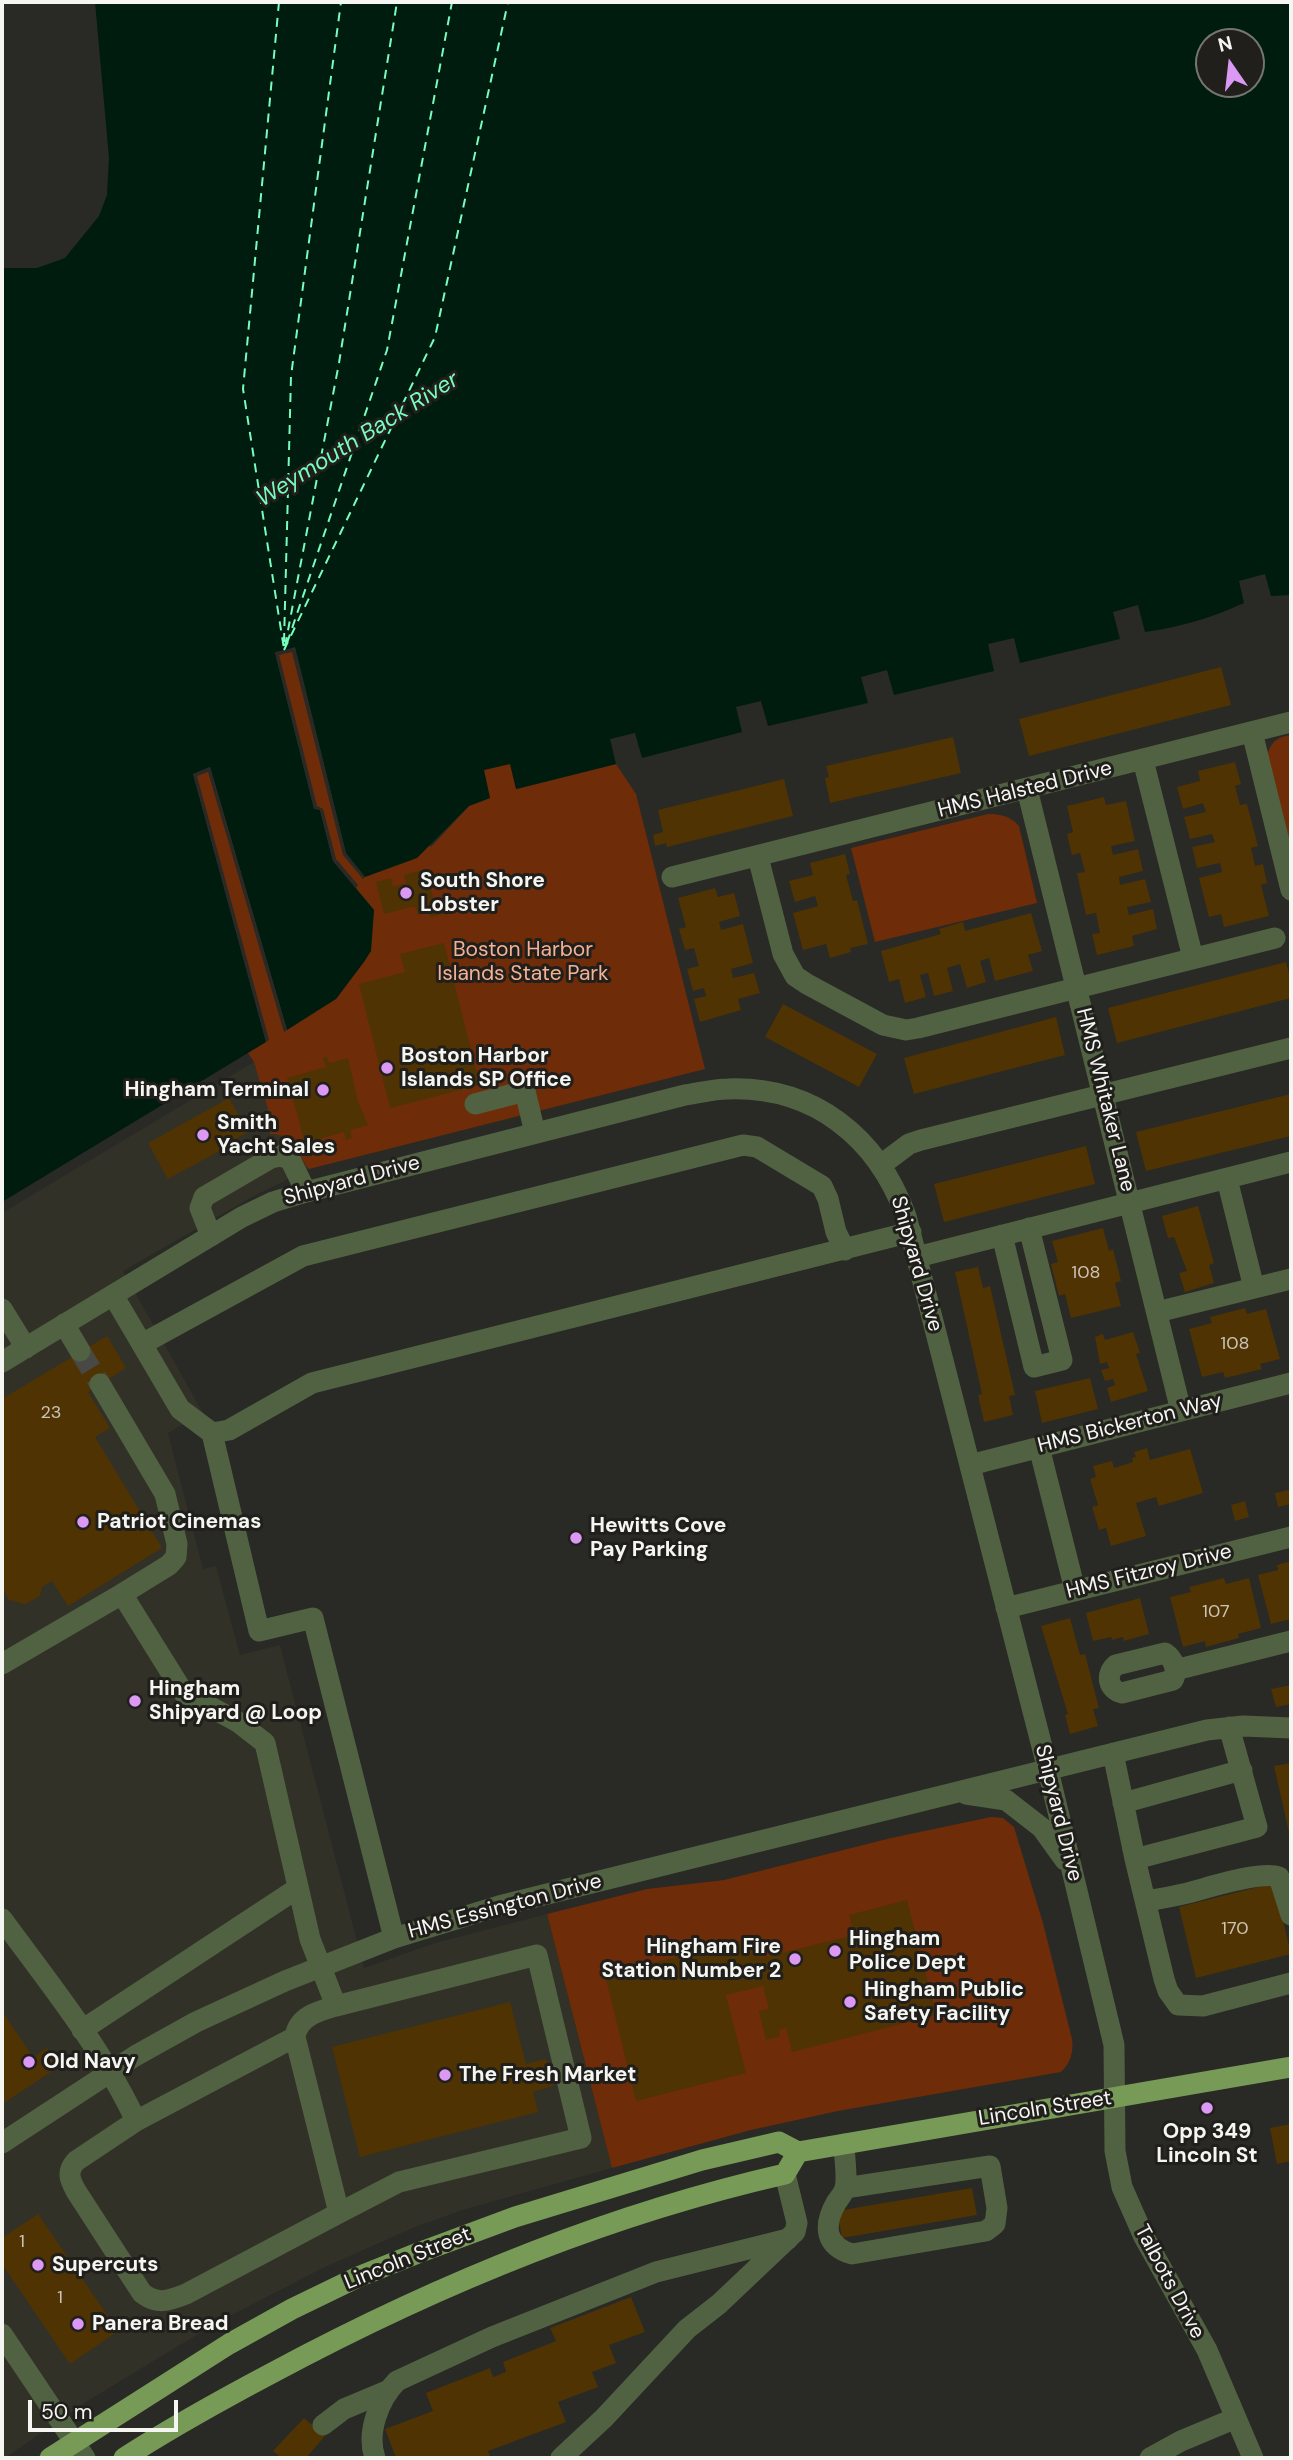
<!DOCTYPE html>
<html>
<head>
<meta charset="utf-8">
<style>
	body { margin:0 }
	#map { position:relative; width:1293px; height:2460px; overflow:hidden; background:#292925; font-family:"DM Sans",sans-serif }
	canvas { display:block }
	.frame { position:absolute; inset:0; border:4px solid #f5f5f2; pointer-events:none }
	.north { position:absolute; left:1195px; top:28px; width:70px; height:70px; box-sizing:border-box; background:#201f1c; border:2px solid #757572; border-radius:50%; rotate:346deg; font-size:19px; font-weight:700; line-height:28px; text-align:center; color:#f5f5f2 }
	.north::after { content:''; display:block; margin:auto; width:24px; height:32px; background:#dc99f4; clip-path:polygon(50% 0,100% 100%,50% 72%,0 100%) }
	.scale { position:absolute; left:28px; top:2400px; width:150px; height:32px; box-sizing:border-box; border:4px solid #f5f5f2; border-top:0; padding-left:9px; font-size:21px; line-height:24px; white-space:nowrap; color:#f5f5f2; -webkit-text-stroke:5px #201f1c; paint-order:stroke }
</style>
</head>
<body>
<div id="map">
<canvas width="1293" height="2460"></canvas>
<div class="frame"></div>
<div class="north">N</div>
<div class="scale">50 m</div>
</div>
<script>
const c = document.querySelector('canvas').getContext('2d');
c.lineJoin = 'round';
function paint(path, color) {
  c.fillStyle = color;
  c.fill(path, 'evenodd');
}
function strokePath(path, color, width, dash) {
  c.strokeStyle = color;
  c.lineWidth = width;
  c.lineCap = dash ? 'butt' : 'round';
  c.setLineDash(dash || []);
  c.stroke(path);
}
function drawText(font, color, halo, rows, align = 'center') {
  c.font = font + ' "DM Sans",sans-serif';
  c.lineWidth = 6;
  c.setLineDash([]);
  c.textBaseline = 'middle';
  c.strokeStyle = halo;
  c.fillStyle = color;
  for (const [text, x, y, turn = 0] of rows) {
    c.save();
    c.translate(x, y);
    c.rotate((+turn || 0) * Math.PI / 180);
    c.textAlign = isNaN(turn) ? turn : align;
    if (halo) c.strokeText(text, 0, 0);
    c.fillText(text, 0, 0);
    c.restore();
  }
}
const built = new Path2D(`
	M254,1062L269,1113V1128L289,1140L309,1169L252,1197L123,1271L203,1413L168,1433L203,1569L216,1566L240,1655L280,1645L364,1968L435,1943L547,1914L612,2168L466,2209L415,2227L325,2267L224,2319L170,2351L86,2402L5,2458H2V1213Z`);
const green = new Path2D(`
	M295,647L431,847L469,806L490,798L483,770L510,763L517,789L616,764L636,794L705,1069L309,1169C297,1155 293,1133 270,1134L269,1113L254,1062L248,1053L266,1041L193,774L210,767L336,999L347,983L374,910L333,861L314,809L275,653Z
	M1291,735V854L1267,756C1270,743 1277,736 1291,735Z
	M988,814C1001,814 1010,816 1019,826L1037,903L875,942L851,848Z
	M991,1817L1003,1818L1014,1827L1043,1923L1072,2039C1074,2052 1070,2064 1061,2072L838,2111L751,2130L612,2168L547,1914L647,1889L724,1880L891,1838Z`);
const water = new Path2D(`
	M95,2H1291V595L1271,596L1265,574L1239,581L1244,603C1211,618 1181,627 1145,632L1138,605L1113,612L1120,639L1020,663L1014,638L988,644L994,671L894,695L887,670L861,677L868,703L768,726L761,701L736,707L742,732L642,758L635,733L610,739L616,764L516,789L510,764L484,770L490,798L469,806L417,858L365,877L346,854L295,648L275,652L314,808L320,810L333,861L374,910L371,951L364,962L336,999L287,1030L210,767L193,774L266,1042L2,1202V268H37L65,258L99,216L107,195L109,158ZM1209,42H1251V84H1209Z`);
const pier = new Path2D(`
	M295,647L346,853L365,877L363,879L343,855L292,652L279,655L317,806L323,809L336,859L358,885L356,888L333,861L320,810L314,809L275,653Z
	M210,767L287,1030L284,1032L208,772L197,776L269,1040L266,1042L193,774Z`);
const ferry = new Path2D(`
	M279,2L243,389L284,649
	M284,642L291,376L341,2
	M287,643L387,350L452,2
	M285,646L339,363L397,2
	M284,650L435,337L508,2`);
const building = new Path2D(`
	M1221,667L1231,705L1029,756L1019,719Z
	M953,737L961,773L830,803L825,778L829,777L826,766Z
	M1235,762L1241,784L1235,786L1240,805L1247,804L1258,846L1251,848L1255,866L1263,864L1267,883L1261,885L1269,916L1224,927L1221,914L1209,917L1199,878L1222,872L1220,863L1197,868L1192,847L1215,842L1212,834L1190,839L1184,817L1206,812L1203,803L1183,809L1177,787L1200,781L1198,771Z
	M784,779L793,816L667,847L666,843L655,846L653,835L663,832L658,810Z
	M1104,797L1106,805L1126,801L1135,841L1111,846L1113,855L1138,849L1143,871L1119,877L1120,885L1145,879L1151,902L1127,907L1129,915L1153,909L1157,929L1132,936L1134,946L1097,955L1092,934L1100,933L1096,913L1086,915L1077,873L1085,872L1080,853L1072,855L1067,834L1073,832L1067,806Z
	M845,854L850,874L846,875L853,901L857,900L868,944L850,948L851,952L830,958L826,944L803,950L793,913L818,906L815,896L795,902L789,881L813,875L810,863Z
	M426,869L434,902L442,900L446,913L430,917L429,912L418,915L415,906L384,914L376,882L391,878L393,887L406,883L404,875Z
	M715,888L718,897L734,893L740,916L719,922L721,930L743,924L753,963L731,969L733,978L754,973L760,993L738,999L741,1010L700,1022L694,999L706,996L704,988L693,991L687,969L699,966L694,948L685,950L679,929L686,927L678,898Z
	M1031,913L1042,951L1028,955L1033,971L995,981L989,958L980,961L986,982L967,988L960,964L947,968L953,991L934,996L928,973L920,975L926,997L905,1003L899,979L889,982L881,951L941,934L939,929L963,922L965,931Z
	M444,943L480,1085L390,1108L359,984L405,972L400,954Z
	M1286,962L1291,982V998L1117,1043L1108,1008Z
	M783,1004L877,1054L859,1087L765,1037Z
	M1056,1017L1065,1055L914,1094L904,1058Z
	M327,1057L329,1063L348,1058L358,1102L368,1125L350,1130L352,1138L346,1140L344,1132L305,1143L287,1078L326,1067L323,1058Z
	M1291,1094V1136L1146,1171L1136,1132Z
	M229,1098L248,1132L227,1144L229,1146L168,1179L148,1143Z
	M1086,1146L1095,1184L944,1222L934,1184Z
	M1198,1206L1214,1263L1209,1265L1214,1283L1185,1292L1179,1273L1187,1271L1174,1237L1168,1238L1162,1216Z
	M1103,1228L1109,1251L1113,1249L1121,1281L1115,1283L1121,1306L1071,1318L1065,1294L1059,1296L1051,1264L1058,1262L1052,1241Z
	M978,1267L983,1288L990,1286L1015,1395L1009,1396L1013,1415L984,1422L978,1395L982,1394L955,1272Z
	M1245,1308L1247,1314L1266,1309L1280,1359L1260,1364L1262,1369L1225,1378L1223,1372L1202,1377L1189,1329L1212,1323L1210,1317Z
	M1133,1332L1140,1353L1136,1354L1148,1391L1111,1402L1107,1388L1115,1385L1113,1379L1105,1381L1101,1370L1109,1368L1107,1362L1100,1364L1095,1337L1103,1334L1105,1340Z
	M107,1336L126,1368L88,1392L110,1428L95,1437L162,1548L68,1606L52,1581L42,1587L40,1596L25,1604L9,1600L2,1587V1399Z
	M1090,1378L1098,1409L1042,1423L1035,1391Z
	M1147,1448L1150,1460L1190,1449L1203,1493L1159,1506L1156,1497L1136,1503L1146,1536L1111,1546L1106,1528L1099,1530L1092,1507L1098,1505L1090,1479L1096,1477L1093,1466L1112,1461L1114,1468L1133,1462L1132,1458L1136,1457L1134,1452Z
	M1289,1490L1291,1504L1278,1507L1275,1493Z
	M1245,1501L1249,1517L1235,1521L1231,1505Z
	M1291,1561V1619L1271,1624L1258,1575L1278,1570L1277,1565Z
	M1224,1578L1226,1584L1249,1578L1261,1628L1238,1634L1239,1638L1206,1647L1205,1641L1183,1647L1170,1597L1191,1592L1189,1587Z
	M1140,1598L1149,1634L1124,1641L1123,1637L1112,1640L1111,1637L1093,1641L1086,1613Z
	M1070,1618L1080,1655L1085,1654L1099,1708L1093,1709L1098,1726L1070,1734L1065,1715L1068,1714L1041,1626Z
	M1291,1685V1704L1276,1707L1271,1689Z
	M1291,1763V1837H1290L1274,1766Z
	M1274,1883L1291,1954L1196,1978L1179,1907Z
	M907,1900L936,2015L792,2052L786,2028L779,2030L780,2036L766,2040L759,2011L769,2009L763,1986L726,1995L746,2073L636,2101L605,1975L756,1937L761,1958L854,1935L849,1915Z
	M510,2002L526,2064L546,2059L553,2086L533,2092L538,2112L360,2157L332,2047Z
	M2,2011L33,2057L47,2048L60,2066L2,2104Z
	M1291,2124V2161L1277,2164L1270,2128Z
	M972,2188L977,2215L842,2238L837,2211Z
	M38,2214L118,2331L70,2364L2,2264V2238Z
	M631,2297L645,2332L609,2345L616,2363L592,2372L598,2387L558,2402L566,2422L488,2451L491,2458H396L385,2429L433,2411L426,2393L490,2368L493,2377L506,2372L503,2362L556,2341L550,2328Z
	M304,2418L325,2436L306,2458H282L273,2451Z`);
const minorTunnel = new Path2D(`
	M80,1351L100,1384`);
const minor = new Path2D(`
	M1252,732L1291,890
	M1143,760L1193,958
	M1027,789L1181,1411
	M758,857L783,954L795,976L807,984L883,1025L906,1030L918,1028L1275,938
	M672,877L1291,722
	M475,1104L525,1091L535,1133
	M881,1165L909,1144L921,1140L1291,1048
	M1227,1179L1254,1288
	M1002,1235L1034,1367L1062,1360L1029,1228
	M211,1236L200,1208L204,1197L271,1158L280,1156L290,1159L306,1192
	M917,1257L1291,1162
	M113,1295L180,1409L212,1433L259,1631L313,1618L394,1938
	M2,1309L26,1348
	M1157,1312L1291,1279
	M64,1324L80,1351
	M142,1344L303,1256L743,1145L757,1147L822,1186L828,1199L836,1232L845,1250
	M2,1362L242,1217L273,1202L306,1192L685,1095C699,1093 714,1089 728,1089C814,1086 877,1137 906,1216L1048,1770L1114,2045L1115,2151L1122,2187L1144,2237L1207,2350L1253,2458
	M212,1433L229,1430L312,1383L911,1232
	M1039,1447L1075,1590
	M970,1465L1291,1383
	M1006,1608L1291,1537
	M1165,1653C1174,1659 1178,1671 1173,1680L1122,1693C1108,1690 1105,1674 1116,1665Z
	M2,1664L122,1594L169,1565L176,1557L177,1544L165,1494L100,1384
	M1175,1670L1291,1641
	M1113,1753L1135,1859L1257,1827L1229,1727
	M966,1794L1006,1800L1042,1828L1065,1860
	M1123,1803L1242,1770
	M1135,1859L1164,1979L1168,1991L1178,2005L1203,2006L1291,1983
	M1145,1901C1158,1899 1171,1897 1183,1894C1205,1889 1260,1870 1279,1877L1291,1915
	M2,1919C49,1983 102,2048 136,2121L295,2037C298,2016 319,2011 336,2006L310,1939L265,1743L238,1722L183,1692L122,1594
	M336,2006L537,1955L581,2138L399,2182L339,2213
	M82,2030L298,1888
	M136,2121L76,2161C66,2172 70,2180 76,2191L142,2293C157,2305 168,2301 186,2294L339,2213L295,2037
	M2,2143L135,2056L196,2022L285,1981L394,1938L499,1906L1207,1730L1243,1726L1291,1728
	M844,2144C844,2155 848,2178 845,2188C844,2193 839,2198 836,2203C823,2226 825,2246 852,2254L986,2231L995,2224L997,2208L990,2166L845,2188
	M2,2334L85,2458
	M323,2425L344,2409L387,2391
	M375,2458C366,2433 379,2399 397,2381L492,2337L656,2272L788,2239
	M561,2458L604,2418L687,2329L719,2304L795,2232L797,2223L785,2174
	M1150,2458L1181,2441L1236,2418`);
const major = new Path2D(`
	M50,2458L229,2344L292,2309L358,2277L418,2253L515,2217L702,2160L779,2142L798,2152L1291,2067
	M124,2458C172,2427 221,2400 272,2373C434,2286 605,2215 785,2174L798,2152`);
const markers = [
	[406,893,7,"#dc99f4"],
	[387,1068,7,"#dc99f4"],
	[323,1090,7,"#dc99f4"],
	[203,1135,7,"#dc99f4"],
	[83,1522,7,"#dc99f4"],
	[576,1538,7,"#dc99f4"],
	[135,1701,7,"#dc99f4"],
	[835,1951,7,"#dc99f4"],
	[795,1959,7,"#dc99f4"],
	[850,2002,7,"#dc99f4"],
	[29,2062,7,"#dc99f4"],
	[445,2075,7,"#dc99f4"],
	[1207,2108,7,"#dc99f4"],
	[38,2265,7,"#dc99f4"],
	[78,2324,7,"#dc99f4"]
];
const numberNames = [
	["108",1086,1273],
	["108",1235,1344],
	["23",51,1413],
	["107",1216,1612],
	["170",1235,1929],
	["1",22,2242],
	["1",60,2298]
];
const streetNames = [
	["HMS Halsted Drive",1025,790,-14],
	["HMS Whitaker Lane",1105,1100,76],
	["Shipyard Drive",352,1181,-15],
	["Shipyard Drive",916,1264,74],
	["HMS Bickerton Way",1130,1424,-14],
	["HMS Fitzroy Drive",1149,1572,-14],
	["Shipyard Drive",1058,1813,76],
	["HMS Essington Drive",505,1907,-15],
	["Lincoln Street",1045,2109,-9],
	["Lincoln Street",408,2259,-22],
	["Talbots Drive",1169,2282,62]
];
const poiNames = [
	["South Shore",420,881],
	["Lobster",420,905],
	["Boston Harbor",401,1056],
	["Islands SP Office",401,1080],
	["Hingham Terminal",309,1090,"right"],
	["Smith",217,1123],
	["Yacht Sales",217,1147],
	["Patriot Cinemas",97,1522],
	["Hewitts Cove",590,1526],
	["Pay Parking",590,1550],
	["Hingham",149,1689],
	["Shipyard @ Loop",149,1713],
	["Hingham",849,1939],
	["Police Dept",849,1963],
	["Hingham Fire",781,1947,"right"],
	["Station Number 2",781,1971,"right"],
	["Hingham Public",864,1990],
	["Safety Facility",864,2014],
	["Old Navy",43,2062],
	["The Fresh Market",459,2075],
	["Opp 349",1207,2132,"center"],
	["Lincoln St",1207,2156,"center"],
	["Supercuts",52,2265],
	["Panera Bread",92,2324]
];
const parkNames = [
	["Boston Harbor",523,950],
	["Islands State Park",523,974]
];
const waterNames = [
	["Weymouth Back River",358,440,-32]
];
paint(built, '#323127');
paint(green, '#6e2c08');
paint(water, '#001c0e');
paint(pier, '#292925');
strokePath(ferry, '#78fdbe', 2, [9, 7]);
paint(building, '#4f3303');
strokePath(minorTunnel, '#484844', 21, [21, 10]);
strokePath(minor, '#516242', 21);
strokePath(major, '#779a57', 21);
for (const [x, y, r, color] of markers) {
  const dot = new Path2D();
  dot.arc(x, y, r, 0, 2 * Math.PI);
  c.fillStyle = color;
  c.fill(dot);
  strokePath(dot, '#201f1c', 2.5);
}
drawText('18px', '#ccc4b6', null, numberNames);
drawText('21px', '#f5f5f2', '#201f1c', streetNames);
drawText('bold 21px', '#f5f5f2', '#201f1c', poiNames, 'left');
drawText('21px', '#f4b194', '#201f1c', parkNames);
drawText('italic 23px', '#78fdbe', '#201f1c', waterNames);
</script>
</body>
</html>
